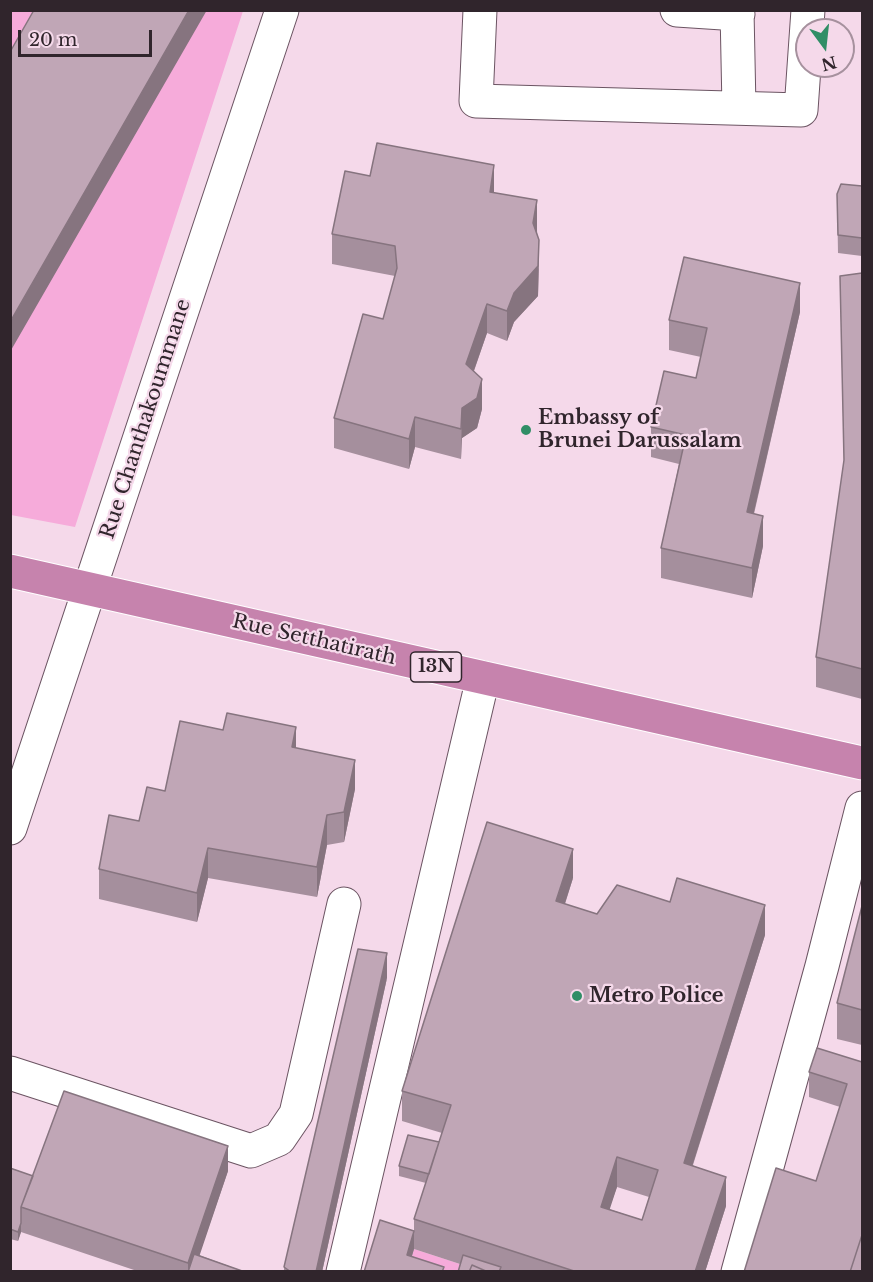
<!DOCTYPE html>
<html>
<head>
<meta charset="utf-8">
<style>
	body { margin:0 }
	#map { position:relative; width:873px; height:1282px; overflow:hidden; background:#f5d9ea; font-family:"Libre Baskerville",serif }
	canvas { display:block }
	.frame { position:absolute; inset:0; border:12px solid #30252c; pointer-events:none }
	.north { position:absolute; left:795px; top:18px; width:60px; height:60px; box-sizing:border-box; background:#f5d9ea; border:2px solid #a6919e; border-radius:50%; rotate:165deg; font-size:16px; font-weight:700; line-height:24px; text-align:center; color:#30252c }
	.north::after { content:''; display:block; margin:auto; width:21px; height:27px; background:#308e66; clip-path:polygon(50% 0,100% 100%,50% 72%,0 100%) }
	.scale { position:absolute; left:18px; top:30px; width:134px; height:27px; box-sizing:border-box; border:3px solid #30252c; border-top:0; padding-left:8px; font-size:18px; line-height:21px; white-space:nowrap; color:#30252c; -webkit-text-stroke:4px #f5d9ea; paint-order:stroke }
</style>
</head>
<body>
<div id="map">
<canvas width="873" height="1282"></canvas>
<div class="frame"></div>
<div class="north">N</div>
<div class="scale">20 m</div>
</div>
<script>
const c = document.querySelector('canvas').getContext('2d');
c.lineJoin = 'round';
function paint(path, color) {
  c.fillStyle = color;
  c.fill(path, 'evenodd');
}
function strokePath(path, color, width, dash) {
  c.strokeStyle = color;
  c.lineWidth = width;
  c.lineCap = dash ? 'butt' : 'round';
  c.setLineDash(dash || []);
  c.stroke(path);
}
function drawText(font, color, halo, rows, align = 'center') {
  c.font = font + ' "Libre Baskerville",serif';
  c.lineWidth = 4.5;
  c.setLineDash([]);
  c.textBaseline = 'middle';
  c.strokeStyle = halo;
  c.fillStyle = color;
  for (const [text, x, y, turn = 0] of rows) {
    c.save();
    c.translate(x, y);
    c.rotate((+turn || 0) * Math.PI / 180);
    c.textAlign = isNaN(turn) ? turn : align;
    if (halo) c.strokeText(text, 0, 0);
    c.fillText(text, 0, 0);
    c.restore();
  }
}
const green = new Path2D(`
	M10,11H243L75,527L11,515Z
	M414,1249L463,1265L461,1271L407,1272Z`);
const minor = new Path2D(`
	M480,10L476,101L801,110L808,10
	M677,10L738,14
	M737,10L739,108
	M10,828L282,10
	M10,1073L251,1151L279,1139L296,1114L344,904
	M343,1272L483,678
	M738,1272L822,966L862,808`);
const highway = new Path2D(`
	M10,571L862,763`);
const wall = new Path2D(`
	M370,176L494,192L537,230L539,270L538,296L514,322L507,341L487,333L474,371L482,409L477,428L462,438L461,459L415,447L409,469L334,448V418L383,319L395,276L332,264V234Z
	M862,186V256L838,253L837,194Z
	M862,273V699L816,687V657L844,465L840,276Z
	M800,312L754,514L763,546L752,598L661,578V548L679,464L651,457V427L696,378L701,357L669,350V320Z
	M296,748L355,789L344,842L327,845L317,897L208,878L197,922L99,899V869L165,791Z
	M573,878L565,904L597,914L765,935L693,1165L726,1206L705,1272H458L460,1264L414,1249L412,1256L444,1272H364L414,1231V1219L426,1183L399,1176V1166L439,1142L442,1133L402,1121V1091ZM617,1187L649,1197L642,1220L609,1209Z
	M862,906V1045L837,1039V1003Z
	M387,978L322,1272H284V1267Z
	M862,1062L816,1181L840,1107L809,1097V1072Z
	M10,1168L33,1176L228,1171L199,1255L245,1272H140L21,1232L18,1241L10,1239Z`);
const shadedWall = new Path2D(`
	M189,10H207L10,352V322Z
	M494,165V195L490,192Z
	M537,200V230L533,253V223Z
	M539,240L538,296L514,322L507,341V311L514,293Z
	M800,283V312L747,542V512Z
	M487,304V333L466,393V364Z
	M482,379V409L477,428L462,438L461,459L462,408Z
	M415,417V447L409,469V439Z
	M763,516V546L752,598V568Z
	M296,727V757L292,747Z
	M355,760V789L344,842V812Z
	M327,815V845L317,897V867Z
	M208,848V878L197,922V893Z
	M573,849V878L556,931V901Z
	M765,905V935L684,1192V1163Z
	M387,953V978L322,1272H316Z
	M228,1146V1171L194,1272H188V1263Z
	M617,1157V1187L601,1236V1207Z
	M726,1177V1206L705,1272H695Z
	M21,1223V1232L18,1241V1232Z
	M414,1231V1249L407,1272V1255Z`);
const building = new Path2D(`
	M34,10H189L10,322V52Z
	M377,143L494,165L490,192L537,200L533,223L539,240L538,266L514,293L507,311L487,304L466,364L482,379L477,398L462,408L461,429L415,417L409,439L334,418L363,314L383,319L397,268L395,246L332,234L345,171L370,176Z
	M841,184L862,186V238L838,235L837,194Z
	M684,257L800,283L747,512L763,516L752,568L661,548L686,435L651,427L664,371L696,378L707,328L669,320Z
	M862,273V669L816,657L844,460L840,276Z
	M227,713L296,727L292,747L355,760L344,812L327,815L317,867L208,848L197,893L99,869L109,815L139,821L147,787L165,791L180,721L223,730Z
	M487,822L573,849L556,901L597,914L617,885L670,902L677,878L765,905L684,1163L726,1177L695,1272H577L414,1219L451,1105L402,1091ZM617,1157L658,1170L642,1220L601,1207Z
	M862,906V1010L837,1003Z
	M358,949L387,953L316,1272H291L284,1267Z
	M817,1048L862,1062V1235L850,1272H744L776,1168L816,1181L847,1084L809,1072Z
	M64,1091L228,1146L188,1263L21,1207Z
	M408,1135L439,1142L429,1174L399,1166Z
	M10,1168L33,1176L21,1207V1223L18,1232L10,1229Z
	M380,1220L414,1231L407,1255L444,1267L442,1272H364Z
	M862,1235V1272H850Z
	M194,1254L245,1272H188Z
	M463,1255L501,1267L499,1272H488L472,1265L469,1272H458Z
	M472,1265L488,1272H469Z`);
const markers = [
	[526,430,6,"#308e66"],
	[577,996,6,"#308e66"]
];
const shields = [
	[436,667,51]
];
const shieldNames = [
	["13N",436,667]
];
const poiNames = [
	["Embassy of",538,418],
	["Brunei Darussalam",538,441],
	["Metro Police",589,996]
];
const streetNames = [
	["Rue Chanthakoummane",146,419,-72],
	["Rue Setthatirath",314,640,13]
];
paint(green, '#f6abda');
strokePath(minor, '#6b5462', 35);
strokePath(highway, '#fff', 35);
strokePath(minor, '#fff', 33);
strokePath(highway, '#c683ad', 33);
paint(wall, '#a58f9d');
paint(shadedWall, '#86747f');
paint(building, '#c0a6b6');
strokePath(building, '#86747f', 1.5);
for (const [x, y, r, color] of markers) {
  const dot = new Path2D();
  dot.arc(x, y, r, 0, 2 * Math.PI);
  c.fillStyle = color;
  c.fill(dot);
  strokePath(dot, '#f5d9ea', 2);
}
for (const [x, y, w] of shields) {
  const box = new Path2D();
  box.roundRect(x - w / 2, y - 15, w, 30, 4.5);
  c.fillStyle = '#f5d9ea';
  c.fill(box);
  strokePath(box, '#30252c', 1.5);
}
drawText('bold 18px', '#30252c', null, shieldNames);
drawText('bold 20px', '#30252c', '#f5d9ea', poiNames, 'left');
drawText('20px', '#30252c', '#f5d9ea', streetNames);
</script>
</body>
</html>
